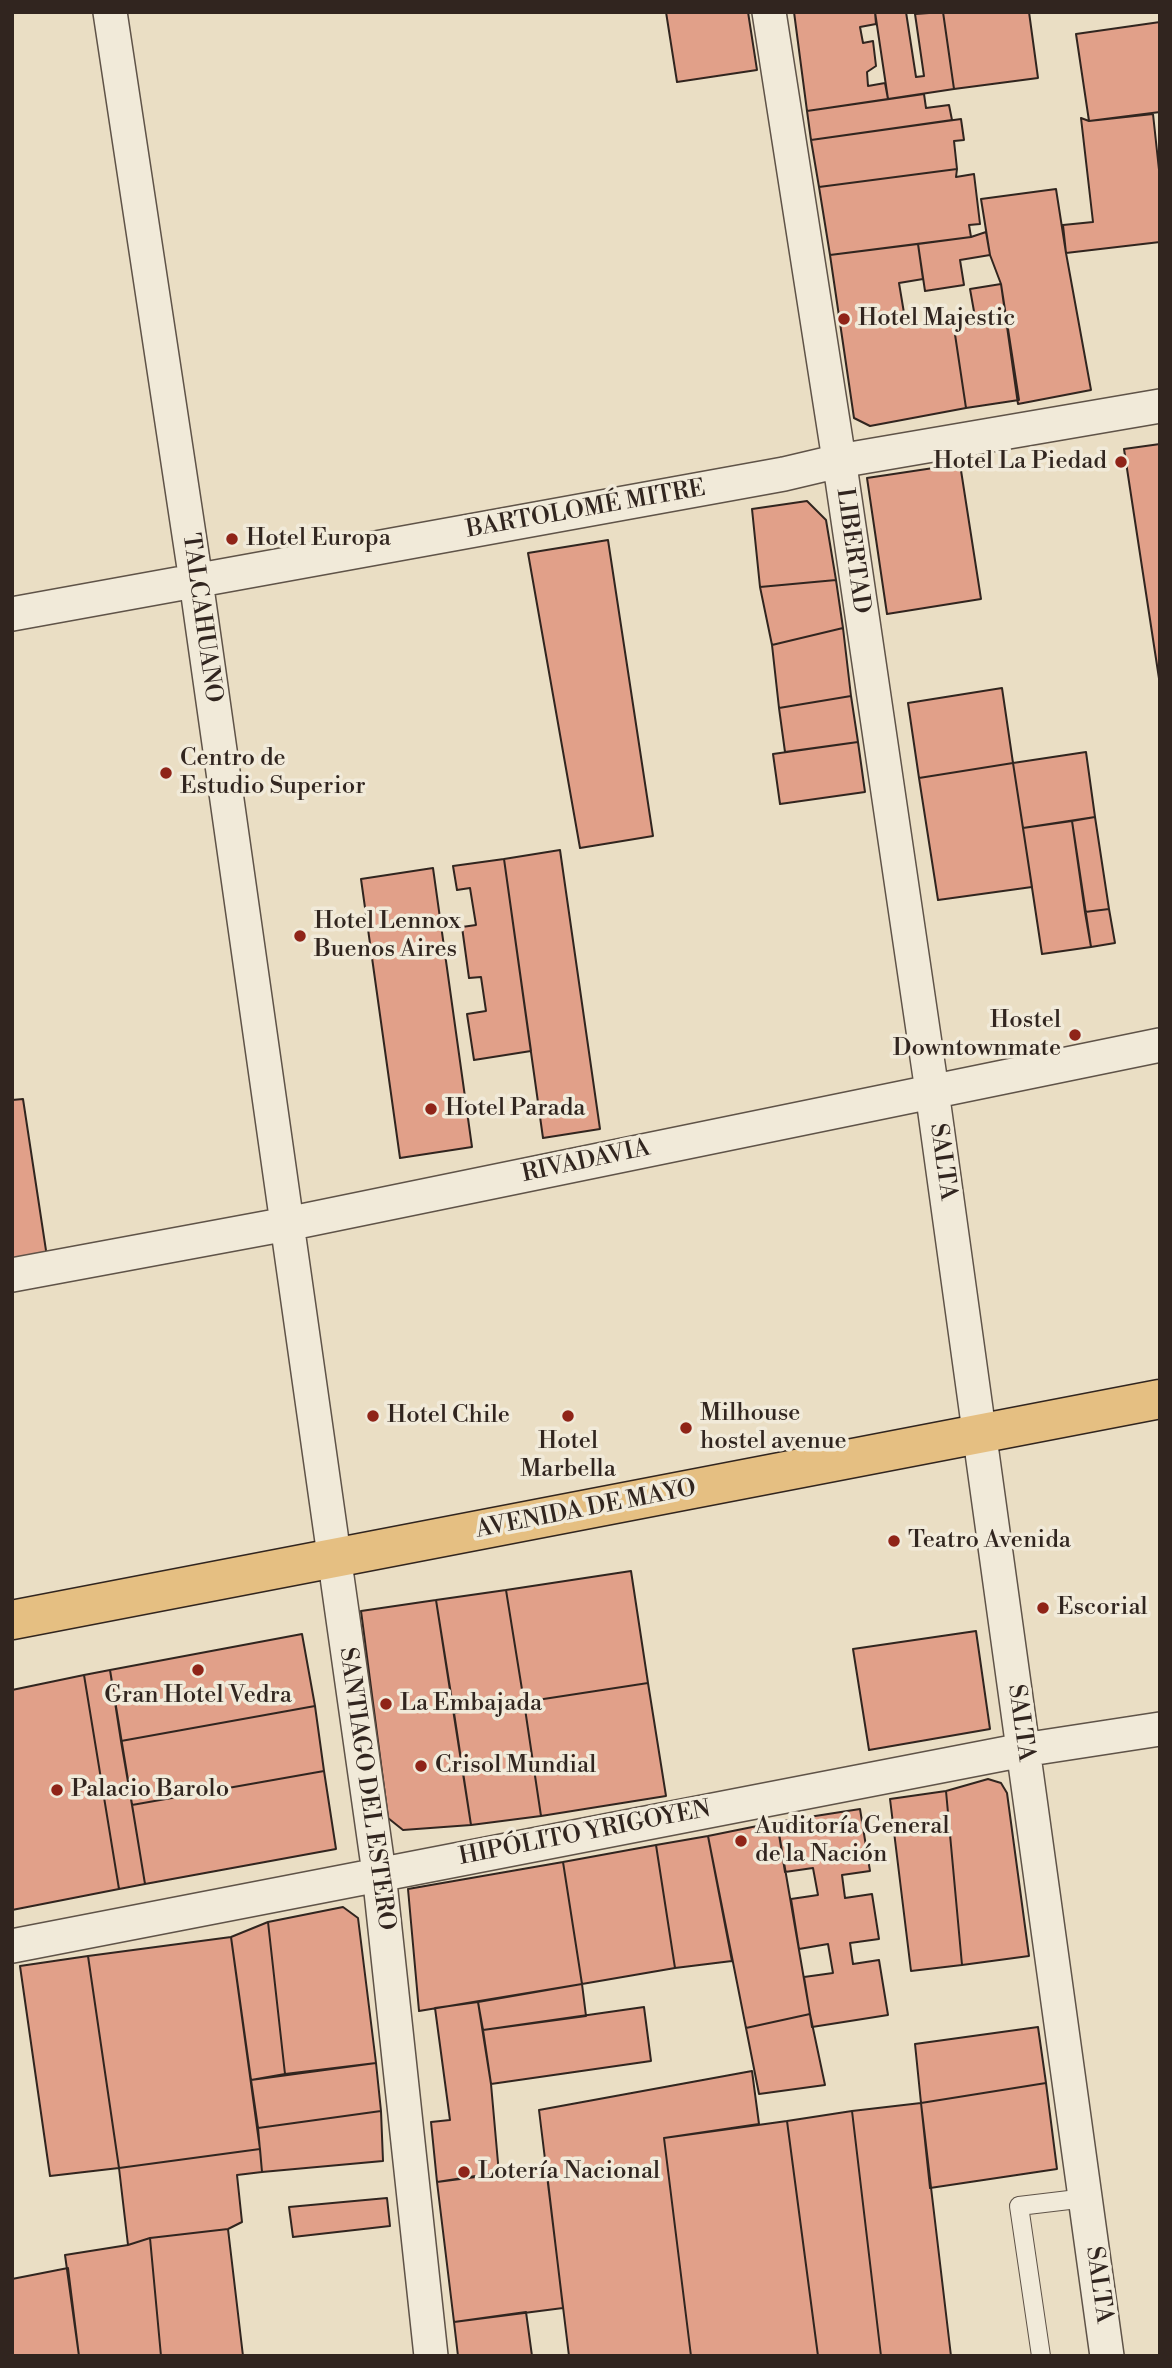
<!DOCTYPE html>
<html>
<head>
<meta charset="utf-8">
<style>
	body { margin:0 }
	#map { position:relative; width:1172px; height:2368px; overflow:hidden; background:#eadec4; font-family:"Libre Bodoni",serif }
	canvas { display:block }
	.frame { position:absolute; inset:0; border:14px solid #31251f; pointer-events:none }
</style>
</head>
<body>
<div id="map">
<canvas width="1172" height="2368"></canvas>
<div class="frame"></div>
</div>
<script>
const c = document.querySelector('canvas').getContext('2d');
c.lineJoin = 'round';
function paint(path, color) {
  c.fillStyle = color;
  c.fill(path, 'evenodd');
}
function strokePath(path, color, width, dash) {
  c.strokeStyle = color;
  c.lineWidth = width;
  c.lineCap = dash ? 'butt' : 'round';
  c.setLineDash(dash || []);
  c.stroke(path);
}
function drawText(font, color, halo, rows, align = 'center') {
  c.font = font + ' "Libre Bodoni",serif';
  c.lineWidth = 7;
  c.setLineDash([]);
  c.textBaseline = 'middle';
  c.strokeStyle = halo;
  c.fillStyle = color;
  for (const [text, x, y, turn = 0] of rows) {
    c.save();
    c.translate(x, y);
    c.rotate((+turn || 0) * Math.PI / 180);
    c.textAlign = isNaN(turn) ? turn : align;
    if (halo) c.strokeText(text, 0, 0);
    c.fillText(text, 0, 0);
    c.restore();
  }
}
const building = new Path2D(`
	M666,12H748L757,70L677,82Z
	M794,12H875L876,24L860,27L863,43L873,41L876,66L867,72L868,86L885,83L888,99L807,111Z
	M875,12H906L916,77L924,76L915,14L943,12L954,89L888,99Z
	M943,12H1029L1038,78L954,89Z
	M1160,22V112L1089,121L1076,34Z
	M924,94L926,108L949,105L952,120L811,140L807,111Z
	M1153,114L1160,179V242L1066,253L1063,225L1093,222L1081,118L1089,121Z
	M961,119L964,140L954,141L957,169L819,187L811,140Z
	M957,169L956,177L974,174L980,224L969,225L971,237L830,255L819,187Z
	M1056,189L1066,253L1091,390L1018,404L1001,284L990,255L981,199Z
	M986,232L990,255L960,260L964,285L925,291L918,244L971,237Z
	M918,244L923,279L899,283L906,325L953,321L966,408L870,426L854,418L830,255Z
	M1001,284L1019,400L966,408L953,321L975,317L970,289Z
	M1160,444V685L1124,449Z
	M960,464L981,599L887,614L867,478Z
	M807,501L826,520L836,580L760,587L752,509Z
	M608,540L653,836L580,848L528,553Z
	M836,580L843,628L772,645L760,587Z
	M843,628L851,696L779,708L772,645Z
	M1002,688L1013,763L919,778L908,703Z
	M851,696L858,742L785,752L779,708Z
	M858,742L865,792L780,804L773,754Z
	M1086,752L1095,817L1023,828L1013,763Z
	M1013,763L1032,887L938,900L919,778Z
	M1095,817L1109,909L1085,912L1072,821Z
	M1072,821L1091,947L1042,954L1023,828Z
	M560,850L600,1129L543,1138L504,859Z
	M504,859L531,1051L474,1060L467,1014L486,1011L481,977L469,978L462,927L476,925L470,888L457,890L453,866Z
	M433,868L472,1147L400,1158L361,879Z
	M1109,909L1115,943L1091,947L1085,912Z
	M23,1099L47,1257L12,1262V1100Z
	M631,1571L648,1683L524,1702L506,1590Z
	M506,1590L524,1702L454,1713L436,1600Z
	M436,1600L471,1825L403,1830L388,1818L361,1611Z
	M976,1631L990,1729L869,1750L853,1649Z
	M302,1634L315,1706L121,1741L110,1670Z
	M110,1670L145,1884L119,1889L84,1675Z
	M84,1675L119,1889L12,1910V1690Z
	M648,1683L666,1796L541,1816L524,1702Z
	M524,1702L541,1816L471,1825L454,1713Z
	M315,1706L324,1771L132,1805L121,1741Z
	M324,1771L336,1849L145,1884L132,1805Z
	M988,1779L1001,1783L1007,1793L1029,1956L962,1965L946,1791Z
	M946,1791L962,1965L911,1971L890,1799Z
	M860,1809L870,1871L842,1875L845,1898L872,1894L879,1939L850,1943L853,1964L879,1960L888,2015L812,2027L804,1977L833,1973L828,1944L799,1949L791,1899L818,1895L813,1868L785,1872L777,1822Z
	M777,1822L810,2014L746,2028L708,1836Z
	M708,1836L732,1961L675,1968L656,1845Z
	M656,1845L675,1968L582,1984L563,1862Z
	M563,1862L582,1984L419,2011L408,1889Z
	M343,1907L358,1918L376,2063L285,2074L268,1922Z
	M268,1922L285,2074L251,2080L231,1937Z
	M231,1937L260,2149L119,2168L88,1956Z
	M88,1956L119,2168L50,2176L20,1966Z
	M582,1984L586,2016L483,2030L478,2002Z
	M478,2002L491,2084L499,2174L437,2182L431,2122L450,2120L435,2008Z
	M644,2007L651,2061L491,2084L483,2030Z
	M810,2014L825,2085L759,2094L746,2028Z
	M1038,2027L1046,2083L921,2103L915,2044Z
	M376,2063L381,2111L258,2128L251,2080Z
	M752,2071L759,2124L664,2138L691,2356H569L539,2110Z
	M1046,2083L1057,2169L930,2188L921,2103Z
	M921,2103L951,2356H881L852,2111Z
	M381,2111L383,2161L262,2172L258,2128Z
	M852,2111L881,2356H818L787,2121Z
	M787,2121L818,2356H691L664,2138Z
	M260,2149L262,2172L237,2175L242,2222L228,2229L150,2238L128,2245L119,2168Z
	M546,2165L563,2308L454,2322L437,2182Z
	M387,2198L390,2226L293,2237L289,2207Z
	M228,2229L243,2356H161L150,2238Z
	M150,2238L161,2356H79L65,2255L128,2245Z
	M68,2268L79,2356H12V2279Z
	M526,2312L532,2356H458L454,2322Z`);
const lane = new Path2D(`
	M1041,2356L1019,2206L1086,2198`);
const street = new Path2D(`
	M110,12L196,581L379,1873L431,2356
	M769,12L842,479L932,1091L1107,2356
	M12,614L784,474L839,461L1160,406
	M12,1275L287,1224L1160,1045
	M12,1946L1023,1750L1160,1729`);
const primary = new Path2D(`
	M12,1620L1160,1399`);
const markers = [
	[844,319,7,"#8f2418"],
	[1121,462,7,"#8f2418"],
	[232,539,7,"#8f2418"],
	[166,773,7,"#8f2418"],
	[300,936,7,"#8f2418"],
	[1075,1035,7,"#8f2418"],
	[431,1109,7,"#8f2418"],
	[373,1416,7,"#8f2418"],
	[568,1416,7,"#8f2418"],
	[686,1428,7,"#8f2418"],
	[894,1541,7,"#8f2418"],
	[1043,1608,7,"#8f2418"],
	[198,1670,7,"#8f2418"],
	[386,1704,7,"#8f2418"],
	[421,1766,7,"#8f2418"],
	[57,1790,7,"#8f2418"],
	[741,1841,7,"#8f2418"],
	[464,2172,7,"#8f2418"]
];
const poiNames = [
	["Hotel Majestic",858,319],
	["Hotel La Piedad",1107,462,"right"],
	["Hotel Europa",246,539],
	["Centro de",180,759],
	["Estudio Superior",180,787],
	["Hotel Lennox",314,922],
	["Buenos Aires",314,950],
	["Hostel",1061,1021,"right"],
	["Downtownmate",1061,1049,"right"],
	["Hotel Parada",445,1109],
	["Milhouse",700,1414],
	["hostel avenue",700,1442],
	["Hotel Chile",387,1416],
	["Hotel",568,1442,"center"],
	["Marbella",568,1470,"center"],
	["Teatro Avenida",908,1541],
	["Escorial",1057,1608],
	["Gran Hotel Vedra",198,1696,"center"],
	["La Embajada",400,1704],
	["Crisol Mundial",435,1766],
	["Palacio Barolo",71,1790],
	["Auditoría General",755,1827],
	["de la Nación",755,1855],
	["Lotería Nacional",478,2172]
];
const streetNames = [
	["BARTOLOMÉ MITRE",586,510,-10],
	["LIBERTAD",852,551,82],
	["TALCAHUANO",201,618,82],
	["RIVADAVIA",586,1162,-12],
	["SALTA",942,1162,82],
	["AVENIDA DE MAYO",586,1510,-11],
	["SALTA",1020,1723,82],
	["SANTIAGO DEL ESTERO",366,1789,82],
	["HIPÓLITO YRIGOYEN",585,1834,-11],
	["SALTA",1098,2285,82]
];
paint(building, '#e1a089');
strokePath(building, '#31251f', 2);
strokePath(lane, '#5f5348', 20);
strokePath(street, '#5f5348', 36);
strokePath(primary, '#31251f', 41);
strokePath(lane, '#f1ead9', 18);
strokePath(street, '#f1ead9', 33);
strokePath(primary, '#e5bf82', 38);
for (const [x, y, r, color] of markers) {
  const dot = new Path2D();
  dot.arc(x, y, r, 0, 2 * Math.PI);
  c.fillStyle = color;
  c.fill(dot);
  strokePath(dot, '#f1ead9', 2.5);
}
drawText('24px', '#31251f', '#f1ead9', poiNames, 'left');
drawText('24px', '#31251f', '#f1ead9', streetNames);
</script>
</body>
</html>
